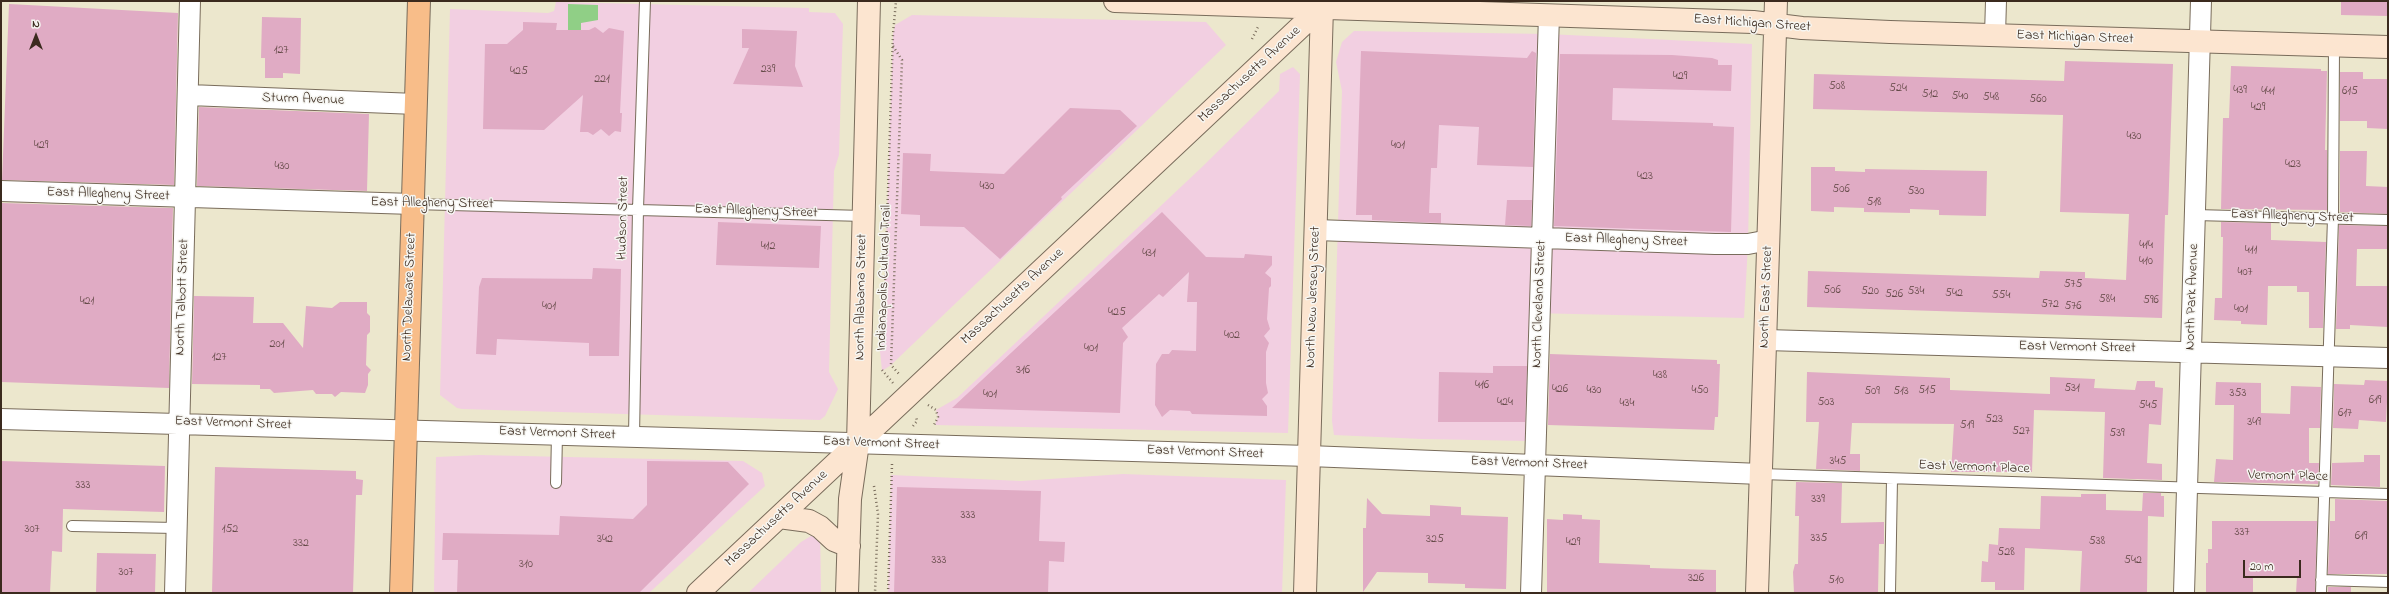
<!DOCTYPE html>
<html>
<head>
<meta charset="utf-8">
<style>
	body { margin:0 }
	#map { position:relative; width:2389px; height:594px; overflow:hidden; background:#ece7cd; font-family:"Indie Flower",sans-serif }
	canvas { display:block }
	.frame { position:absolute; inset:0; border:2px solid #3b2a1e; pointer-events:none }
	.north { position:absolute; left:16px; top:16px; width:40px; height:40px; -webkit-text-stroke:3px #f6f6f2; paint-order:stroke; rotate:0deg; font-size:11px; font-weight:700; line-height:16px; text-align:center; color:#3b2a1e }
	.north::after { content:''; display:block; margin:auto; width:14px; height:18px; background:#3b2a1e; clip-path:polygon(50% 0,100% 100%,50% 72%,0 100%) }
	.scale { position:absolute; left:2243px; top:560px; width:58px; height:18px; box-sizing:border-box; border:2px solid #3b2a1e; border-top:0; padding-left:5px; font-size:12px; line-height:14px; white-space:nowrap; color:#3b2a1e; -webkit-text-stroke:3px #f6f6f2; paint-order:stroke }
</style>
</head>
<body>
<div id="map">
<canvas width="2389" height="594"></canvas>
<div class="frame"></div>
<div class="north">N</div>
<div class="scale">20 m</div>
</div>
<script>
const c = document.querySelector('canvas').getContext('2d');
c.lineJoin = 'round';
function paint(path, color) {
  c.fillStyle = color;
  c.fill(path, 'evenodd');
}
function strokePath(path, color, width, dash) {
  c.strokeStyle = color;
  c.lineWidth = width;
  c.lineCap = dash ? 'butt' : 'round';
  c.setLineDash(dash || []);
  c.stroke(path);
}
function drawText(font, color, halo, rows, align = 'center') {
  c.font = font + ' "Indie Flower",sans-serif';
  c.lineWidth = 3;
  c.setLineDash([]);
  c.textBaseline = 'middle';
  c.strokeStyle = halo;
  c.fillStyle = color;
  for (const [text, x, y, turn = 0] of rows) {
    c.save();
    c.translate(x, y);
    c.rotate((+turn || 0) * Math.PI / 180);
    c.textAlign = isNaN(turn) ? turn : align;
    if (halo) c.strokeText(text, 0, 0);
    c.fillText(text, 0, 0);
    c.restore();
  }
}
const built = new Path2D(`
	M556,2L809,8V12L835,13L843,24L839,155L834,171L829,372L838,389L825,416L820,420L462,409L457,408L440,395L450,9L548,13L554,11Z
	M912,15L1206,22L1226,45L891,365L882,371L880,351L883,334L893,34L895,25Z
	M1354,31L1548,34L1752,44L1748,244L1744,318L1532,313L1528,441L1422,439L1334,435L1332,421L1342,91L1336,62L1342,42Z
	M1293,67L1300,74L1288,433L935,425L938,417L936,410L957,398L1202,167L1279,91L1280,74Z
	M479,455L743,461L762,473L765,486L649,593H434L436,457Z
	M1123,474L1286,480L1282,593H888L891,475L1021,481Z
	M820,527L821,593H748L801,542L816,533Z`);
const green = new Path2D(`
	M568,4L598,5V20L581,23V31H568Z`);
const building = new Path2D(`
	M2341,1H2388V16L2341,15Z
	M9,4L178,13L174,185L2,180Z
	M262,17L301,18L300,74L283,73V78H265V58H261Z
	M523,22L557,23L556,30H589L595,27L603,33L609,28L624,31L620,113H622L621,132L615,131L609,136L601,129L593,135L588,132H580L583,95L544,130L483,129L485,44H507L523,30Z
	M742,29L797,31L795,66L803,87L733,84L749,48H742Z
	M1361,51L1527,58L1532,51L1536,53L1533,167L1477,165L1479,127L1439,125L1437,168H1431L1429,213H1441V223L1372,220V215H1356Z
	M1560,54L1672,55L1712,58L1718,60V65H1732L1731,91L1613,88L1612,120L1713,123V126L1734,127L1731,232L1554,226Z
	M2065,61L2173,64L2168,215H2165L2162,318L1807,307L1808,271L2039,278L2040,271L2085,272V278L2126,280L2129,214L2060,212L2063,115L1813,109L1814,74L2064,81Z
	M2231,66L2321,69V71H2327L2325,150H2327V210L2221,209L2223,118H2229Z
	M2340,72H2363V79H2388V129L2367,128V121H2340Z
	M199,107L369,114L367,191L197,186Z
	M1070,108L1120,110L1137,126L1061,197L1062,199L1000,259L964,227L920,226V215L901,214L903,153L931,154L930,171L1004,174Z
	M2340,151H2367L2366,186L2388,187V214L2340,212Z
	M1811,167H1835V171L1865,172V169L1987,171L1986,216L1939,215V210L1910,209V213L1864,212V208L1834,207V212L1811,211Z
	M1507,200H1532L1531,226L1505,225Z
	M2,203L173,208L169,388L1,382Z
	M1162,212L1206,257L1244,258L1245,254L1272,256V265L1265,273L1271,278V286L1269,288L1267,319L1270,329L1264,336L1269,343L1266,352V383L1268,393L1262,399L1267,406V416L1192,414L1190,411L1170,410L1162,417L1155,405L1156,364L1162,354H1169L1172,350L1196,351L1197,302H1187L1189,272L1163,297L1159,294L1122,328L1128,337L1123,343L1120,413L952,408Z
	M718,222L821,226L819,268L716,265Z
	M2221,222L2271,223V240L2326,242L2323,328H2309V292H2297V286H2268L2267,325L2241,324V321L2214,320L2215,298H2222L2223,237H2221Z
	M2339,225L2388,226V249H2357L2356,286H2388V327L2350,325V329H2336Z
	M593,268L621,269L619,356H589V343L497,339L496,355L476,354L479,287L482,278L592,279Z
	M194,296L254,297L253,323H283L303,348L306,306L332,308L340,302H367V313L370,316V332L367,335L366,365L371,370L368,374V385L365,393L341,392L335,397L332,394H316L313,390L274,393L270,389H260V385L192,384Z
	M1550,354L1717,360V364H1720L1718,417H1715L1714,430L1548,425Z
	M1493,366H1527L1525,422H1438L1439,372L1493,373Z
	M1807,372L1950,378V390L2050,394V377L2095,379L2094,388L2135,390L2137,381H2155V387L2163,388L2161,425L2149,424L2147,463L2162,464V480L2103,478L2105,412L2034,410L2032,472H1951L1954,424L1852,423L1850,454H1860V471L1816,469L1819,422H1806Z
	M2365,380L2388,381L2386,422L2359,420L2358,429L2333,428L2334,384L2364,385Z
	M2216,382L2261,383V413L2290,414L2291,386L2321,387L2320,428H2309V463H2319L2318,484L2214,482L2216,459L2233,460L2234,405H2215Z
	M2364,455H2380V487L2331,485L2332,463L2364,462Z
	M1,461L165,466L164,512L63,509L62,552L52,551L50,593H1Z
	M647,461L728,462L749,484L639,593H457L458,560H442L443,533L559,535L560,516L633,519L647,505Z
	M215,467L356,471V479L363,480L362,495H356L353,593H212Z
	M1796,482L1842,483L1841,523L1884,522V544H1879L1878,593H1794L1793,572L1795,564H1798L1799,516H1795Z
	M897,487L1041,491L1039,541L1065,542L1064,562L1049,561L1048,593H894Z
	M2143,493H2161V496H2164V517L2148,516L2147,593H2080L2082,551L2025,548L2024,590H1995V582H1981L1982,561L1988,562L1989,544L1998,545L1999,528L2040,529L2041,496L2081,497V494H2106V510L2142,511Z
	M1367,498L1382,514L1430,516V505L1461,507V515L1508,517L1506,589L1465,588V584L1428,583V573L1377,572L1363,592V528H1366Z
	M2335,499L2388,501V574H2328L2330,521H2335Z
	M1563,514L1582,515V519L1600,520L1599,563L1650,565V568L1716,570V592L1547,593V519L1563,520Z
	M2212,521H2317L2315,593H2296L2297,577L2253,576V593H2206V563H2208V549H2212Z
	M97,553L156,554L155,593H96Z
	M2328,587H2351V593H2328Z`);
const path = new Path2D(`
	M1252,39L1259,25
	M893,46L902,60L891,365L900,375
	M884,316L893,34L896,1
	M882,370L893,383
	M928,405L936,410L938,417L934,425
	M913,426L917,421L916,416
	M874,486L878,514L875,593
	M888,593L892,464`);
const lane = new Path2D(`
	M413,204L864,216
	M2195,215L2388,220
	M634,436L638,209L645,1
	M1761,474L2388,494
	M556,483L557,434
	M72,526L176,528
	M2321,580L2388,582
	M1890,593L1892,479
	M2321,593L2333,218L2334,46`);
const street = new Path2D(`
	M1995,35L1996,1
	M189,95L416,104
	M1,191L413,204
	M1316,230L1715,244H1748L1769,240
	M1766,340L2388,358
	M1,419L1309,456L1761,474
	M175,593L190,1
	M1531,593L1549,15
	M2184,593L2201,1`);
const secondary = new Path2D(`
	M1115,1L1753,22L1802,28L1890,32L2388,47
	M779,517L809,521L820,527L834,540L849,546
	M698,593L1327,2
	M847,593L850,499L858,443L869,1
	M1305,593L1322,7
	M1757,593L1776,1`);
const primary = new Path2D(`
	M401,593L419,1`);
const numberNames = [
	["127",281,51],
	["239",768,70],
	["425",519,72],
	["429",1680,77],
	["221",602,80],
	["508",1837,87],
	["524",1898,89],
	["439",2240,91],
	["441",2268,92],
	["615",2350,92],
	["512",1930,95],
	["540",1960,97],
	["548",1991,98],
	["560",2038,100],
	["429",2258,108],
	["430",2134,137],
	["429",41,146],
	["401",1398,146],
	["423",2293,165],
	["430",282,167],
	["423",1645,177],
	["430",987,187],
	["506",1841,190],
	["530",1916,192],
	["518",1874,203],
	["414",2146,246],
	["412",768,247],
	["411",2251,251],
	["431",1149,254],
	["410",2146,262],
	["407",2245,273],
	["575",2073,285],
	["506",1832,291],
	["520",1870,292],
	["534",1916,292],
	["542",1954,294],
	["526",1894,295],
	["554",2001,296],
	["584",2107,300],
	["596",2151,301],
	["421",87,302],
	["572",2050,305],
	["401",549,307],
	["576",2073,307],
	["401",2241,310],
	["425",1117,313],
	["402",1232,336],
	["201",277,345],
	["401",1091,349],
	["127",219,358],
	["316",1023,371],
	["438",1660,376],
	["416",1482,386],
	["531",2072,389],
	["426",1560,390],
	["430",1594,391],
	["450",1700,391],
	["515",1927,391],
	["509",1872,392],
	["513",1901,392],
	["353",2238,394],
	["401",990,395],
	["619",2375,401],
	["424",1505,403],
	["503",1826,403],
	["434",1627,404],
	["545",2148,406],
	["617",2345,414],
	["523",1994,420],
	["349",2254,423],
	["519",1967,426],
	["527",2021,432],
	["539",2117,434],
	["345",1838,462],
	["333",83,486],
	["339",1818,500],
	["333",968,516],
	["307",32,530],
	["152",230,530],
	["337",2242,533],
	["619",2361,537],
	["335",1819,539],
	["342",605,540],
	["325",1435,540],
	["538",2097,542],
	["429",1573,543],
	["332",301,544],
	["528",2006,553],
	["333",939,561],
	["542",2133,561],
	["310",526,565],
	["307",126,573],
	["326",1696,579],
	["510",1836,581]
];
const streetNames = [
	["East Michigan Street",1752,24,4],
	["East Michigan Street",2075,38,2],
	["Massachusetts Avenue",1250,75,-43],
	["Sturm Avenue",303,100,2],
	["East Allegheny Street",108,195,2],
	["East Allegheny Street",432,204,1],
	["East Allegheny Street",756,212,2],
	["East Allegheny Street",2292,217,2],
	["Hudson Street",624,218,-89],
	["East Allegheny Street",1626,241,2],
	["Indianapolis Cultural Trail",885,278,-88],
	["North Talbott Street",183,297,-88],
	["North Delaware Street",410,297,-88],
	["North Alabama Street",862,297,-89],
	["Massachusetts Avenue",1013,297,-43],
	["North New Jersey Street",1314,297,-88],
	["North East Street",1767,297,-88],
	["North Park Avenue",2193,297,-88],
	["North Cleveland Street",1540,304,-88],
	["East Vermont Street",2077,348,1],
	["East Vermont Street",233,424,2],
	["East Vermont Street",557,434,2],
	["East Vermont Street",881,444,2],
	["East Vermont Street",1205,453,2],
	["East Vermont Street",1529,464,2],
	["East Vermont Place",1974,468,2],
	["Vermont Place",2288,477,1],
	["Massachusetts Avenue",777,519,-43]
];
paint(built, '#f2cfe1');
paint(green, '#90cf86');
paint(building, '#e0abc4');
strokePath(lane, '#796c5b', 12);
strokePath(street, '#796c5b', 22);
strokePath(secondary, '#796c5b', 24);
strokePath(primary, '#796c5b', 24);
strokePath(path, '#796c5b', 2.5, [1, 3]);
strokePath(lane, '#fff', 10);
strokePath(street, '#fff', 20);
strokePath(secondary, '#fce5d0', 22);
strokePath(primary, '#f8bd89', 22);
drawText('12px', '#644a48', null, numberNames);
drawText('14px', '#3b2a1e', '#f6f6f2', streetNames);
</script>
</body>
</html>
